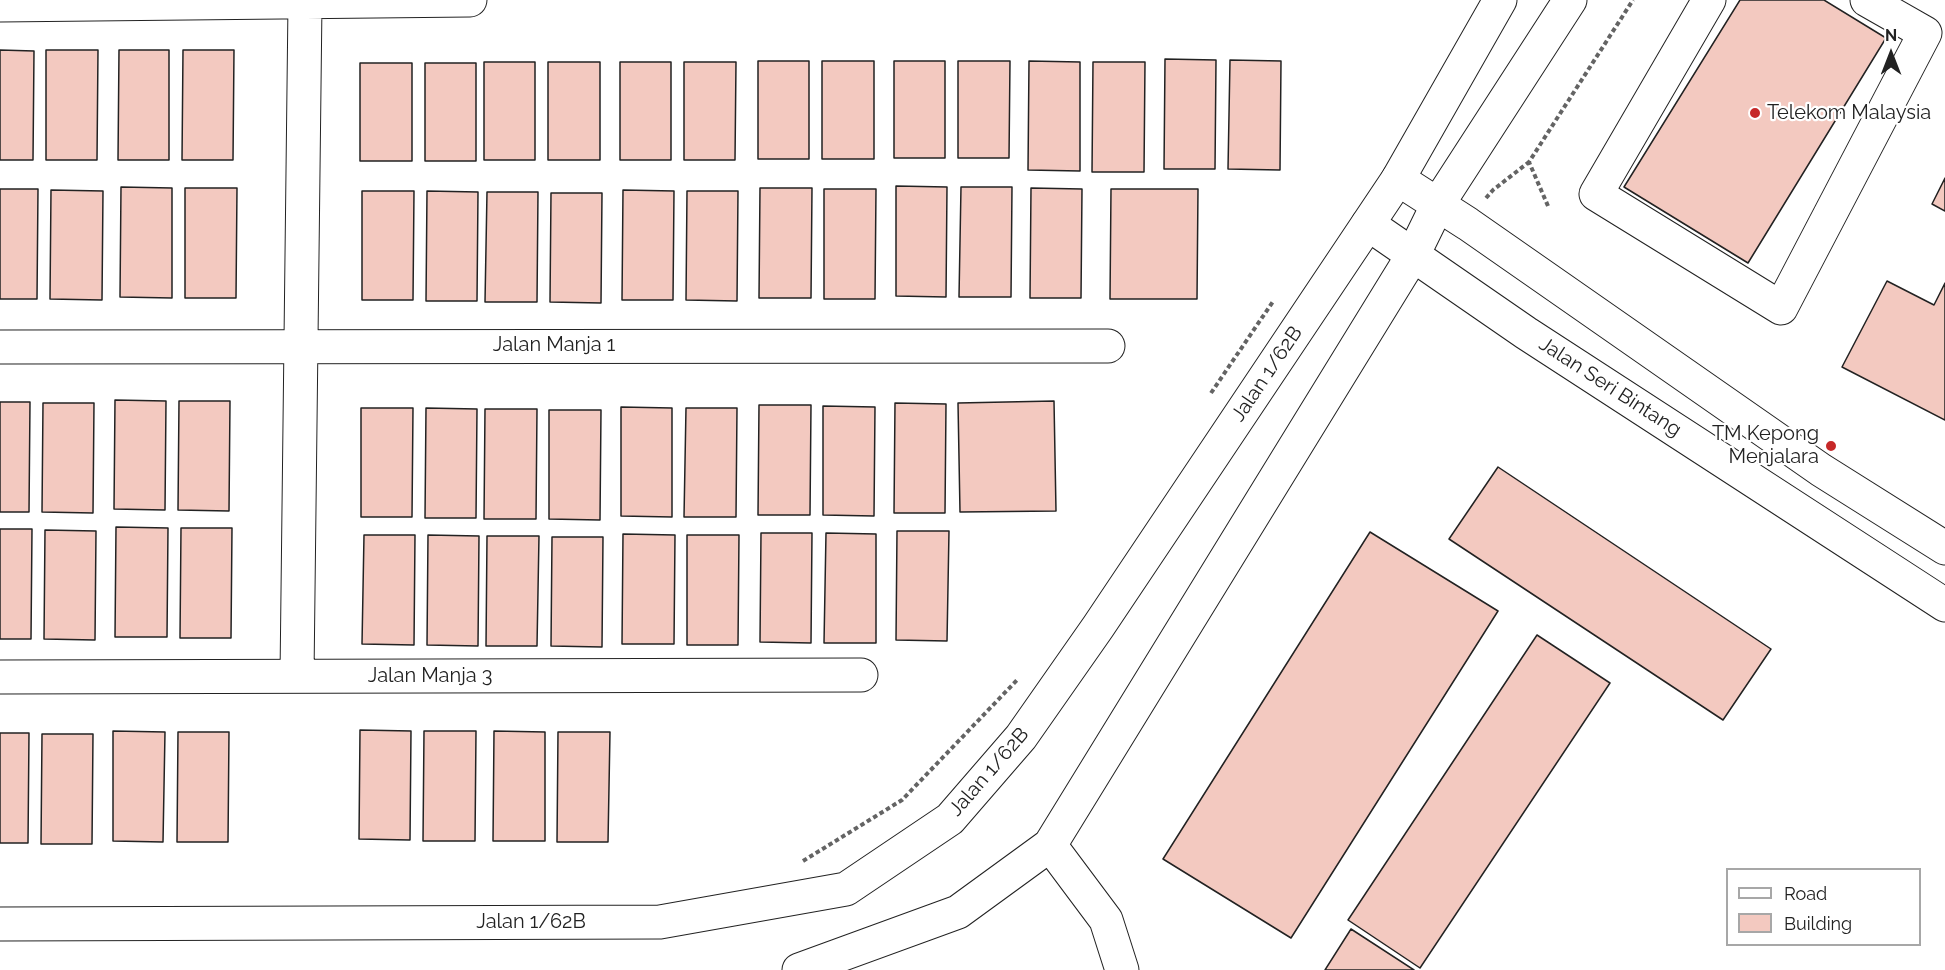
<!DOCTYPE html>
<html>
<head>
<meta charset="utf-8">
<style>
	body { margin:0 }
	#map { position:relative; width:1945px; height:970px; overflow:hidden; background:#fff; font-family:Raleway,sans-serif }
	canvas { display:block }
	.legend { position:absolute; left:1726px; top:868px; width:195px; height:78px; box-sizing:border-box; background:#fff; border:2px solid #a7a7a7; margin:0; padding:8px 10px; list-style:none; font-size:18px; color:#222 }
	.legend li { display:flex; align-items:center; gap:12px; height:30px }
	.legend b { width:30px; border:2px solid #a7a7a7 }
	.north { position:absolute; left:1861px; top:24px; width:60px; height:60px; -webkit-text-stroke:4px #fff; paint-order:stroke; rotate:0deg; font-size:16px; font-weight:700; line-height:24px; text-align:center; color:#222 }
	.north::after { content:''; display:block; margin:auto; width:21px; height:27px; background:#222; clip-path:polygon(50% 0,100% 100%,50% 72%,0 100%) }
</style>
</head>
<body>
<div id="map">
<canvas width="1945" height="970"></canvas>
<ul class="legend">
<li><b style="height:8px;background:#fff"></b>Road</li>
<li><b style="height:16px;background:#f3c9c0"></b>Building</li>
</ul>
<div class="north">N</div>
</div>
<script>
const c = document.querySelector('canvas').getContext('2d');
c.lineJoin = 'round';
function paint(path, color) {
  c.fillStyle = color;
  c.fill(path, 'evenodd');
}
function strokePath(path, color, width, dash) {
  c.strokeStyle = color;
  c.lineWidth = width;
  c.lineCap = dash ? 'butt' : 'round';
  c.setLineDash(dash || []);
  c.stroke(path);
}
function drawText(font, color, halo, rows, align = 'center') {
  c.font = font + ' Raleway,sans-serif';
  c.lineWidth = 4.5;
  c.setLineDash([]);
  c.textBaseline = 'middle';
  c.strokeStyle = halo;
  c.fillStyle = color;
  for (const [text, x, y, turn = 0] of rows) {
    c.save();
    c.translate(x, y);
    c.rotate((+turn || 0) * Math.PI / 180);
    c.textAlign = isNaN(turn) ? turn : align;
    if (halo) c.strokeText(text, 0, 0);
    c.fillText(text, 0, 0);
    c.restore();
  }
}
const building = new Path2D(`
	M1740,0H1824L1886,38L1748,263L1624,187Z
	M0,50L34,51L33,160H0Z
	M46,50H98L97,160H46Z
	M119,50H169V160H118Z
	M183,50H234L233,160H182Z
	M1165,59L1216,60L1215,169H1164Z
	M1230,60L1281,61L1280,170L1228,169Z
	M758,61H809V159H758Z
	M822,61H874V159H822Z
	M894,61H945V158H894Z
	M958,61H1010L1009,158H958Z
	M1029,61L1080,62V171L1028,170Z
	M484,62H535V160H484Z
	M548,62H600V160H548Z
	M620,62H671V160H620Z
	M684,62H736L735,160H684Z
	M1093,62H1145L1144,172H1092Z
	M360,63H412V161H360Z
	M425,63H476V161H425Z
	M1945,178V211L1932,204Z
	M896,186L947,187L946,297L896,296Z
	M121,187L172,188V298L120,297Z
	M961,187H1012L1011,297H959Z
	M185,188H237L236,298H185Z
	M760,188H812L811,298H759Z
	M1031,188L1082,189L1081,298H1030Z
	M0,189H38L37,299H0Z
	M824,189H876L875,299H824Z
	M1111,189H1198L1197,299H1110Z
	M51,190L103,191L102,300L50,299Z
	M623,190L674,191L673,300H622Z
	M362,191H414L413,300H362Z
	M427,191L478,192L477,301H426Z
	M687,191H738L737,301L686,300Z
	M487,192H538L537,302H485Z
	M551,193H602L601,303L550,302Z
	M1887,281L1934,305L1945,283V420L1842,367Z
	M115,400L166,401L165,510L114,509Z
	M179,401H230L229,511L178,510Z
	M1054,401L1056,511L960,512L958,403Z
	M0,402H30L29,512H0Z
	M43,403H94L93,513L42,512Z
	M895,403L946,404L945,513H894Z
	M759,405H811L810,515H758Z
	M823,406L875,407L874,516L823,515Z
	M621,407L672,408V517L621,516Z
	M361,408H413L412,517H361Z
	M426,408L477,409L476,518H425Z
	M686,408H737L736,517H684Z
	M485,409H537L536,519H484Z
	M549,410H601L600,520L549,519Z
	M1498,467L1771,649L1723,720L1449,539Z
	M116,527L168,528L167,637H115Z
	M181,528H232L231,638H180Z
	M0,529H32L31,639H0Z
	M45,530L96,531L95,640L44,639Z
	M897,531H949L947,641L896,640Z
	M1370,532L1498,611L1291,938L1163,859Z
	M761,533H812L811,643L760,642Z
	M826,533L876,534V643H824Z
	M623,534L675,535L674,644H622Z
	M364,535H415L414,645L362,644Z
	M428,535L479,536L478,646L427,645Z
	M687,535H739L738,645H687Z
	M487,536H539L537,646H486Z
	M552,537H603L602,647L551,646Z
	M1537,635L1610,683L1420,968L1348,920Z
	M360,730L411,731L410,840L359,839Z
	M113,731L165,732L163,842L113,841Z
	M424,731H476L475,841H423Z
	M494,731L545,732V841H493Z
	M178,732H229L228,842H177Z
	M558,732H610L608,842H557Z
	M0,733H29L28,843H0Z
	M42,734H93L92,844H41Z
	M1351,929L1414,970H1325Z`);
const path = new Path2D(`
	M1486,198L1493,190L1529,162
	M1548,206L1529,162L1633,0
	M1211,393L1274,300
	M803,861L902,800L1018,679`);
const minor = new Path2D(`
	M1709,0L1596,194L1781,308L1925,33L1867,0
	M0,5L470,0
	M1398,179L1468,224L1821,470L1945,548
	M1368,224L1526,333L1945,605
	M0,347L1108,346
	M297,676L305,3
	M0,677L861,675
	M1050,845L1106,920L1122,970`);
const major = new Path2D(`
	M0,924L660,922L846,889L950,819L1021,737L1098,627L1398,179L1500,0
	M799,970L958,912L1050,845L1413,255L1438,204L1570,0`);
const markers = [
	[1755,113,6,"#c62828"],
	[1831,446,6,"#c62828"]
];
const poiNames = [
	["Telekom Malaysia",1767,113],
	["TM Kepong",1819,434,"right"],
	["Menjalara",1819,457,"right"]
];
const streetNames = [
	["Jalan Manja 1",554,345],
	["Jalan 1/62B",1267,374,-56],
	["Jalan Seri Bintang",1610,387,33],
	["Jalan Manja 3",430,676],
	["Jalan 1/62B",989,772,-49],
	["Jalan 1/62B",531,922]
];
paint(building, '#f3c9c0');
strokePath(building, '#222', 1.5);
strokePath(minor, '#222', 35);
strokePath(major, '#222', 35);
strokePath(path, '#646464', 4, [4.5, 3]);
strokePath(minor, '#fff', 33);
strokePath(major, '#fff', 33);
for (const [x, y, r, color] of markers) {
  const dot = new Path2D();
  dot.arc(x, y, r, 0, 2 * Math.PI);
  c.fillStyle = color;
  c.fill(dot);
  strokePath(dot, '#fff', 2);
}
drawText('20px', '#222', '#fff', poiNames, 'left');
drawText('20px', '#222', '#fff', streetNames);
</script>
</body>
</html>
